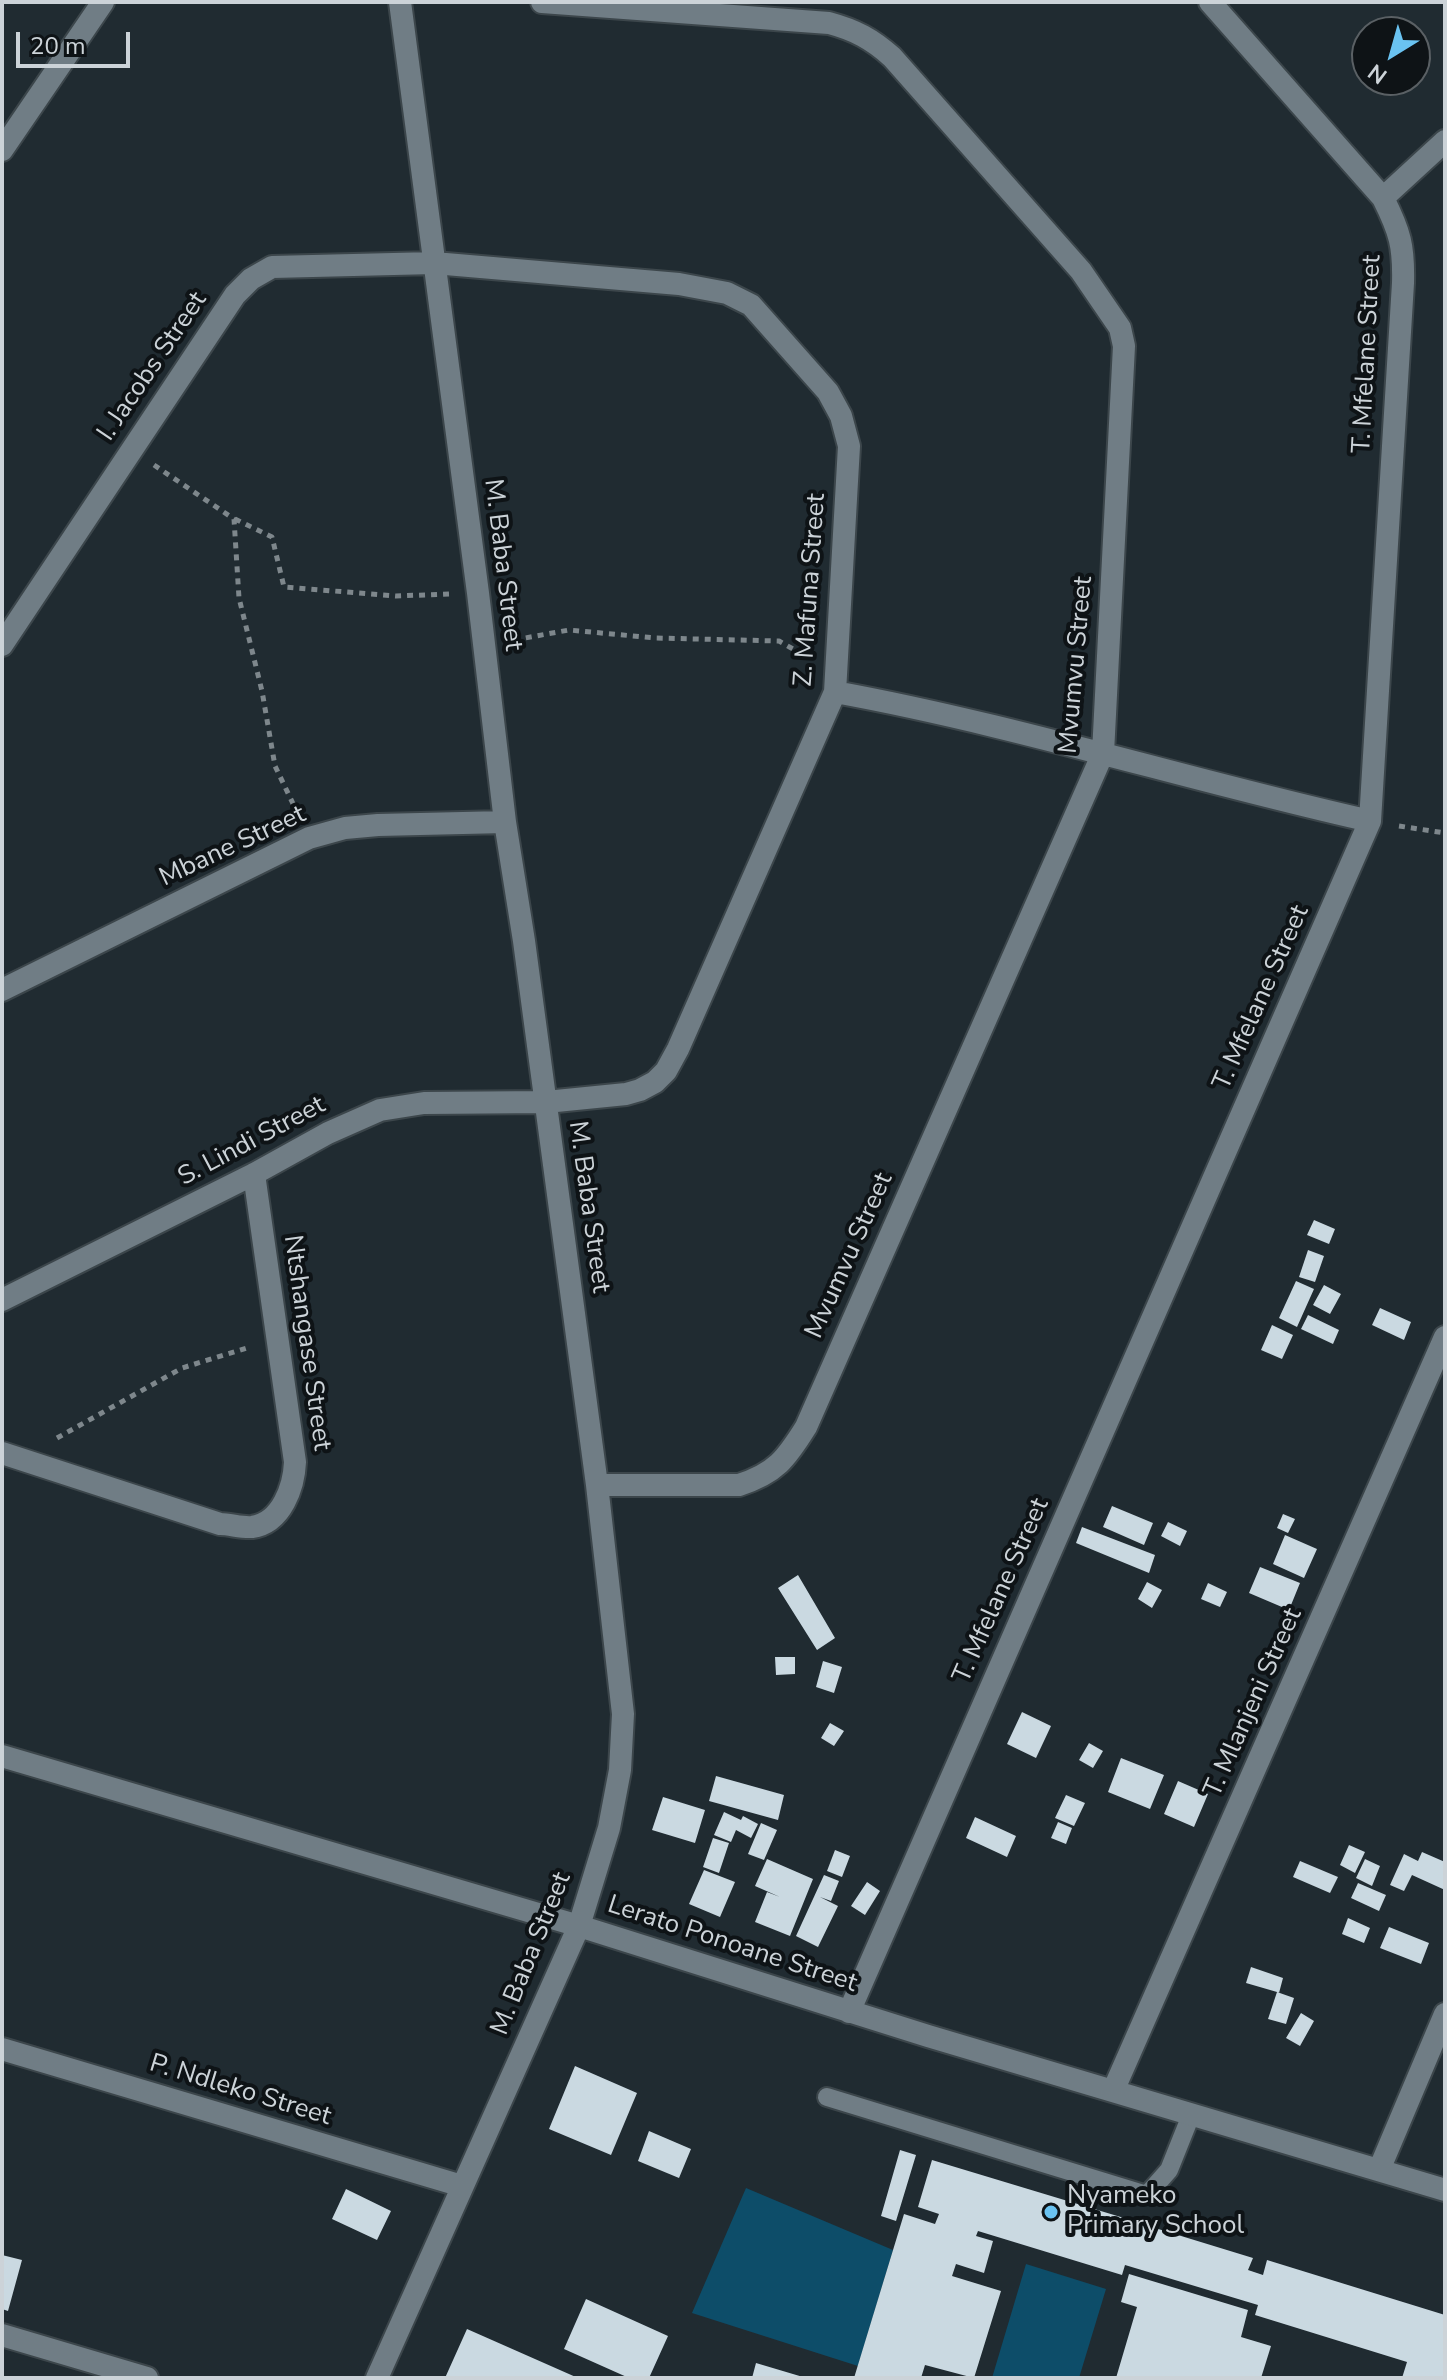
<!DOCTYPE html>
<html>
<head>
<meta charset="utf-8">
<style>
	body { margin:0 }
	#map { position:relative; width:1447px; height:2380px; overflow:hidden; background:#202b31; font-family:"Nunito Sans",sans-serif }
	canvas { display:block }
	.frame { position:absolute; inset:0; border:4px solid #ccd3d8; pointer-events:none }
	.north { position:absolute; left:1351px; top:16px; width:80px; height:80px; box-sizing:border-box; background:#0e1316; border:2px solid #5a6064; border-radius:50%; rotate:217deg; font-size:22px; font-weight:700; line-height:32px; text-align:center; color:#ccd3d8 }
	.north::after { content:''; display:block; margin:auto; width:28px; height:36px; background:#6ac3f1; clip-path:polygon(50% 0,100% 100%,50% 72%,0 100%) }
	.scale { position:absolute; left:16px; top:32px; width:114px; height:36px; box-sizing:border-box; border:4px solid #ccd3d8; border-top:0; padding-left:10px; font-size:24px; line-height:28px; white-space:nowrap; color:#ccd3d8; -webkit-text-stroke:6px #0e1316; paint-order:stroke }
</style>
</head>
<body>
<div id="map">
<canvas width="1447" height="2380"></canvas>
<div class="frame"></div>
<div class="north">N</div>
<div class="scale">20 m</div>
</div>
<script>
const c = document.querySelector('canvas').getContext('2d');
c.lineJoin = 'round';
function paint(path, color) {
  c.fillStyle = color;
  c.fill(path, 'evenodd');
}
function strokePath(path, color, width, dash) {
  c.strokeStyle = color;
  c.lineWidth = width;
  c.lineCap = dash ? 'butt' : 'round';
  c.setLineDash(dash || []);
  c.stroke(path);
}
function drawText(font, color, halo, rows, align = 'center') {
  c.font = font + ' "Nunito Sans",sans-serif';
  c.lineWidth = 8;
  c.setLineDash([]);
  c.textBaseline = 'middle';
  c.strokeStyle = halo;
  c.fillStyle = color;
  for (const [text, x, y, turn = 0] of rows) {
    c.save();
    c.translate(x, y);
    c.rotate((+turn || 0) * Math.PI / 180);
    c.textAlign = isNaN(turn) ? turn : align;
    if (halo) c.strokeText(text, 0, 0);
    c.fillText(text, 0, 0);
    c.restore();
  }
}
const green = new Path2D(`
	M746,2188L893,2250L858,2366L692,2313Z
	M1026,2264L1106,2289L1079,2378H992Z`);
const building = new Path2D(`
	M1314,1220L1335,1229L1329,1244L1307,1235Z
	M1308,1250L1324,1256L1315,1282L1299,1277Z
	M1296,1281L1314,1289L1297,1327L1279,1318Z
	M1324,1285L1341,1294L1330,1314L1313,1305Z
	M1380,1308L1411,1322L1404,1340L1372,1325Z
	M1308,1315L1339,1330L1333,1344L1301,1329Z
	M1272,1325L1293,1335L1282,1359L1261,1350Z
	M1112,1506L1153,1523L1144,1545L1103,1527Z
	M1283,1514L1295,1519L1288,1533L1277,1528Z
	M1168,1522L1187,1531L1180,1546L1161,1536Z
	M1082,1527L1155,1555L1149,1573L1076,1543Z
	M1285,1535L1317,1549L1304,1578L1273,1564Z
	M1260,1567L1300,1583L1289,1610L1249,1593Z
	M798,1575L835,1638L817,1650L778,1588Z
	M1147,1582L1162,1590L1152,1608L1138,1599Z
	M1208,1583L1227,1592L1220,1607L1201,1599Z
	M775,1657H795V1674L776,1675Z
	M823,1661L842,1667L834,1693L816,1687Z
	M1022,1712L1051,1726L1036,1758L1007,1744Z
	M830,1723L844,1731L834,1746L821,1738Z
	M1089,1743L1103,1751L1093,1768L1079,1760Z
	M1121,1758L1164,1775L1150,1809L1108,1792Z
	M716,1776L784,1795L778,1820L709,1801Z
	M1178,1781L1208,1794L1194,1827L1164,1814Z
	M1066,1795L1085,1803L1074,1826L1055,1818Z
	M663,1797L705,1810L695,1843L652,1830Z
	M724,1812L741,1820L743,1816L758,1824L751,1838L736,1830L731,1842L714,1835Z
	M975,1817L1016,1836L1007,1857L966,1838Z
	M1058,1822L1072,1828L1066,1844L1051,1838Z
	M761,1823L777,1830L764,1860L748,1854Z
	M713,1838L729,1843L719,1873L703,1867Z
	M1349,1845L1365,1852L1355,1873L1340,1865Z
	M835,1850L850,1856L842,1877L827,1871Z
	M1422,1852L1445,1862V1890L1412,1875L1404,1891L1390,1885L1404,1854L1418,1861Z
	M767,1859L813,1879L790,1936L755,1922L767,1892L780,1897L755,1886Z
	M1365,1859L1380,1866L1372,1886L1356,1878Z
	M1300,1861L1338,1877L1330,1893L1293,1877Z
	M704,1870L735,1882L720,1917L689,1904Z
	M824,1875L839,1881L831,1901L820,1897L838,1906L818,1947L796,1936Z
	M867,1882L880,1891L865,1915L851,1906Z
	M1358,1883L1386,1895L1379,1911L1351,1898Z
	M1348,1918L1370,1928L1364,1943L1342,1934Z
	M1389,1927L1429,1943L1421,1964L1380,1948Z
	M1251,1967L1283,1978L1279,1993L1277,1992L1294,1998L1286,2024L1268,2019L1277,1992L1246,1983Z
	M1301,2013L1314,2021L1300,2046L1286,2038Z
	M575,2066L637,2093L611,2155L549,2129Z
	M649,2131L691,2149L679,2178L638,2161Z
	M900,2150L916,2155L896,2221L881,2216Z
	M932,2160L1124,2218L1120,2232L1138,2237L1142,2224L1253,2258L1248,2270L1263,2275L1267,2260L1445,2315V2378H1402L1407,2362L1255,2315L1258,2305L1125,2265L1122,2275L978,2231L976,2236L993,2241L984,2273L956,2264L952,2276L1001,2291L974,2378L925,2365L921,2378H854L904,2214L935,2224L939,2214L918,2207Z
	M346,2189L391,2211L377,2240L332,2219Z
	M2,2255L22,2260L8,2311L2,2309Z
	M1129,2274L1248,2310L1241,2337L1271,2346L1261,2378H1116L1137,2307L1121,2302Z
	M586,2299L668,2336L649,2378H629L564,2349Z
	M467,2329L578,2378H445Z
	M756,2363L803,2377V2378H752Z`);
const path = new Path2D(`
	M154,465L234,519L239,598L262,691L275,766L297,812
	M235,519L272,537L284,587L396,596L449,594
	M514,640L569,630L655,638L779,641L807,657
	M1399,826L1445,833
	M57,1438L182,1368L250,1347`);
const service = new Path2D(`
	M827,2097L1147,2195L1169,2170L1191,2115`);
const minor = new Path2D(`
	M542,2L829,23C855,30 872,39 892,57L1081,271L1120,328L1124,346L1103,753L806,1427C786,1459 776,1473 739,1485H597
	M2,150L103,2
	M1383,198L1445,141
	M2,645L235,295L251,279L272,267L434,263L679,284L727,293L751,305L828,392L841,416L849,446L835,692L678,1049L666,1071L655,1082L640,1090L626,1094L546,1102L424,1103L380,1110L328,1133L254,1174L2,1300
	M835,692C1016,725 1191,781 1370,821
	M2,990L309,838L345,828L378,825L505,822
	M2,1453L220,1524C230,1524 242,1528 252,1527C282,1523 294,1486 295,1462L254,1174
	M2,1756L579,1926L928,2036L1445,2190
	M849,2012L1370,821L1403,283C1404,246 1400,232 1383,198L1210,2
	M2,2049L462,2186
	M1113,2091L1445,1337
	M1379,2170L1445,2014
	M2,2335L147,2378
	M377,2378L579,1926L609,1828L620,1770L623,1714L597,1485L524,941L505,822L478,593L400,2`);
const markers = [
	[1051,2212,8,"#6ac3f1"]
];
const streetNames = [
	["T. Mfelane Street",1368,354,-87],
	["I. Jacobs Street",153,367,-56],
	["M. Baba Street",502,565,83],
	["Z. Mafuna Street",811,590,-86],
	["Mvumvu Street",1077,665,-85],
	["Mbane Street",233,847,-25],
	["T. Mfelane Street",1262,998,-66],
	["S. Lindi Street",252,1142,-28],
	["M. Baba Street",588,1207,82],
	["Mvumvu Street",850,1256,-66],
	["Ntshangase Street",306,1343,82],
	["T. Mfelane Street",1002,1591,-66],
	["T. Mlanjeni Street",1254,1703,-66],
	["Lerato Ponoane Street",732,1945,18],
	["M. Baba Street",532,1954,-68],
	["P. Ndleko Street",240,2091,17]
];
const poiNames = [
	["Nyameko",1067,2197],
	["Primary School",1067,2227]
];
paint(green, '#0d4d69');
paint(building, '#cad9e1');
strokePath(service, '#3c464b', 22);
strokePath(minor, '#3c464b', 26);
strokePath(path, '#7e878c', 5, [6, 6]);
strokePath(service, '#707d85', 18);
strokePath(minor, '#707d85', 22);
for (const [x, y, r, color] of markers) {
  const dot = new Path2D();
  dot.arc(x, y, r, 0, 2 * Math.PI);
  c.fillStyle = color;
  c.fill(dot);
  strokePath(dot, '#0e1316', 3);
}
drawText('26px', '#ccd3d8', '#0e1316', streetNames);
drawText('26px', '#ccd3d8', '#0e1316', poiNames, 'left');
</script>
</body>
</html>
